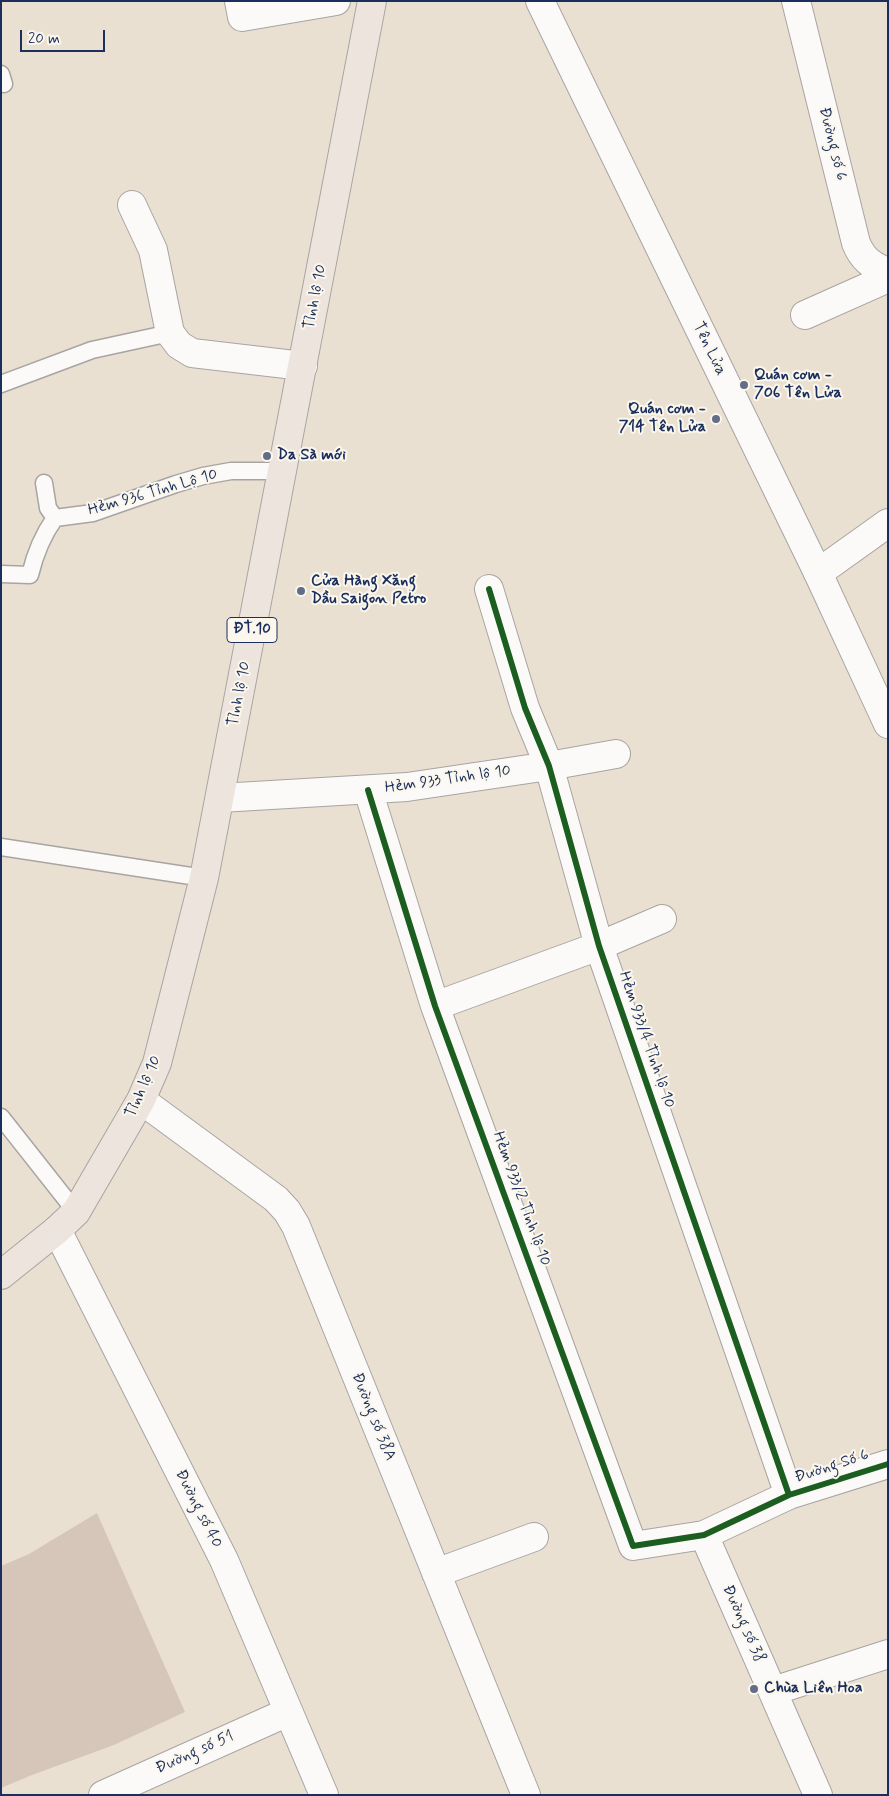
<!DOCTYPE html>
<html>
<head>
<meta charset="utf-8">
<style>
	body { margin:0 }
	#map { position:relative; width:889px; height:1796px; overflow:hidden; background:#eae0d2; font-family:Mynerve,sans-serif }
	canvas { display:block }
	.frame { position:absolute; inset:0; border:2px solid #1b2f5e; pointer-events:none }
	.scale { position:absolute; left:20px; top:30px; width:85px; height:22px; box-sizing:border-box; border:2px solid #1b2f5e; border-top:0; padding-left:6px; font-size:15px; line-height:18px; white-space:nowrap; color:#1b2f5e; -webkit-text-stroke:4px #fbf7ec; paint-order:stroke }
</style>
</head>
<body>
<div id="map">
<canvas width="889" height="1796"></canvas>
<div class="frame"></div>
<div class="scale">20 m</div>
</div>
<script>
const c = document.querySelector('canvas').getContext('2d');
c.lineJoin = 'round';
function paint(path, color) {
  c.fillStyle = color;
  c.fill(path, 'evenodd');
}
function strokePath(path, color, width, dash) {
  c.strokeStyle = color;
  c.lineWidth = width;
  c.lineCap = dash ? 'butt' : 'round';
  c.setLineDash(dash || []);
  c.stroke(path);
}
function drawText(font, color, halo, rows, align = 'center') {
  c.font = font + ' Mynerve,sans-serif';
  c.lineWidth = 4;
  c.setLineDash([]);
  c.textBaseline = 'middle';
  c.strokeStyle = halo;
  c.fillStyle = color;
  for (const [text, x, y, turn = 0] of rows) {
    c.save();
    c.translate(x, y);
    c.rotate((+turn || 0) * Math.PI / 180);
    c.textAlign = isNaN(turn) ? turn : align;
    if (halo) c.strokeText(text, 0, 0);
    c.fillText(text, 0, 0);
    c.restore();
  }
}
const building = new Path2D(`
	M97,1513L185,1712L114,1745L32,1775L1,1788V1566L29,1554Z`);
const service = new Path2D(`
	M1,74L4,84
	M1,384L92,350L170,333
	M44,483L48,508L55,518
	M1,574L30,575C35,554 42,536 55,518L93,513L176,484L203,476L231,471H283
	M1,847L204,878
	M1,1117L76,1212`);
const minor = new Path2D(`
	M239,1L242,17L336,1
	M796,1L856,243C862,258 871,266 888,272
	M132,205L153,250L170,333L179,345L192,353L303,366
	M805,315L888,278
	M818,573L888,523
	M489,589L525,708L549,766L599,946L789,1495
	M368,790L435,1006L633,1546L704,1535L789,1495L888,1464
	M220,798L407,787L549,766L616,754
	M435,1006L599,946L662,919
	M141,1100L276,1199L287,1211L296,1226C373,1416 451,1605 526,1795
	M57,1230L224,1560L324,1795
	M704,1535L818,1795
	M436,1573L534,1537
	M773,1691L888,1654
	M103,1795L288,1712`);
const tertiary = new Path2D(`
	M540,1L818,573L888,724`);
const primary = new Path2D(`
	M1,1275L57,1230L76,1212L141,1100L157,1063L204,878L372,1`);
const cycleway = new Path2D(`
	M489,589L525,708L549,766L599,946L789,1495
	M368,790L435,1006L633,1546L704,1535L789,1495L888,1464`);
const markers = [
	[744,385,5,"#636d87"],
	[716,419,5,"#636d87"],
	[267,456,5,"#636d87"],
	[301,591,5,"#636d87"],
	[754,1689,5,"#636d87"]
];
const shields = [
	[252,630,50]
];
const shieldNames = [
	["ĐT.10",252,630]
];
const streetNames = [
	["Đường số 6",832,144,76],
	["Tỉnh lộ 10",316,297,-79],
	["Tên Lửa",709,349,64],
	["Hẻm 936 Tỉnh Lộ 10",153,493,-16],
	["Tỉnh lộ 10",240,694,-79],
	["Hẻm 933 Tỉnh lộ 10",448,780,-8],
	["Hẻm 933/4 Tỉnh lộ 10",646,1040,71],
	["Tỉnh lộ 10",144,1087,-66],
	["Hẻm 933/2 Tỉnh lộ 10",521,1199,70],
	["Đường số 38A",373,1417,68],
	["Đường Số 6",832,1467,-18],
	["Đường số 40",198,1509,63],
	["Đường số 38",743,1624,66],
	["Đường số 51",195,1753,-24]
];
const poiNames = [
	["Quán cơm -",754,376],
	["706 Tên Lửa",754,394],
	["Quán cơm -",706,410,"right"],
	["714 Tên Lửa",706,428,"right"],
	["Da Sà mới",277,456],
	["Cửa Hàng Xăng",311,582],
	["Dầu Saigon Petro",311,600],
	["Chùa Liên Hoa",764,1689]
];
paint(building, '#d6c6ba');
strokePath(service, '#a7a4a2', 19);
strokePath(minor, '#a7a4a2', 30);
strokePath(tertiary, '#a7a4a2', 30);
strokePath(primary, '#a7a4a2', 30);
strokePath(service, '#fcfaf8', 16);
strokePath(minor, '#fcfaf8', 28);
strokePath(tertiary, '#fcfaf8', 28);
strokePath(primary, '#ede5dd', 28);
strokePath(cycleway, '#1b5e20', 6);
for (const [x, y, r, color] of markers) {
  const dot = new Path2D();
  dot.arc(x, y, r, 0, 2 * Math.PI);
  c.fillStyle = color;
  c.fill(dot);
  strokePath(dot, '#fbf7ec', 2);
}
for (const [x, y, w] of shields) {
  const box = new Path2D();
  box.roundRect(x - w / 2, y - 12.5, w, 25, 4);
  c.fillStyle = '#fbf7ec';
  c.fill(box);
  strokePath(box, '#1b2f5e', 1);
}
drawText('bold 15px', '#1b2f5e', null, shieldNames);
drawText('16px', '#1b2f5e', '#fbf7ec', streetNames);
drawText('bold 16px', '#1b2f5e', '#fbf7ec', poiNames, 'left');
</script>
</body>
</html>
